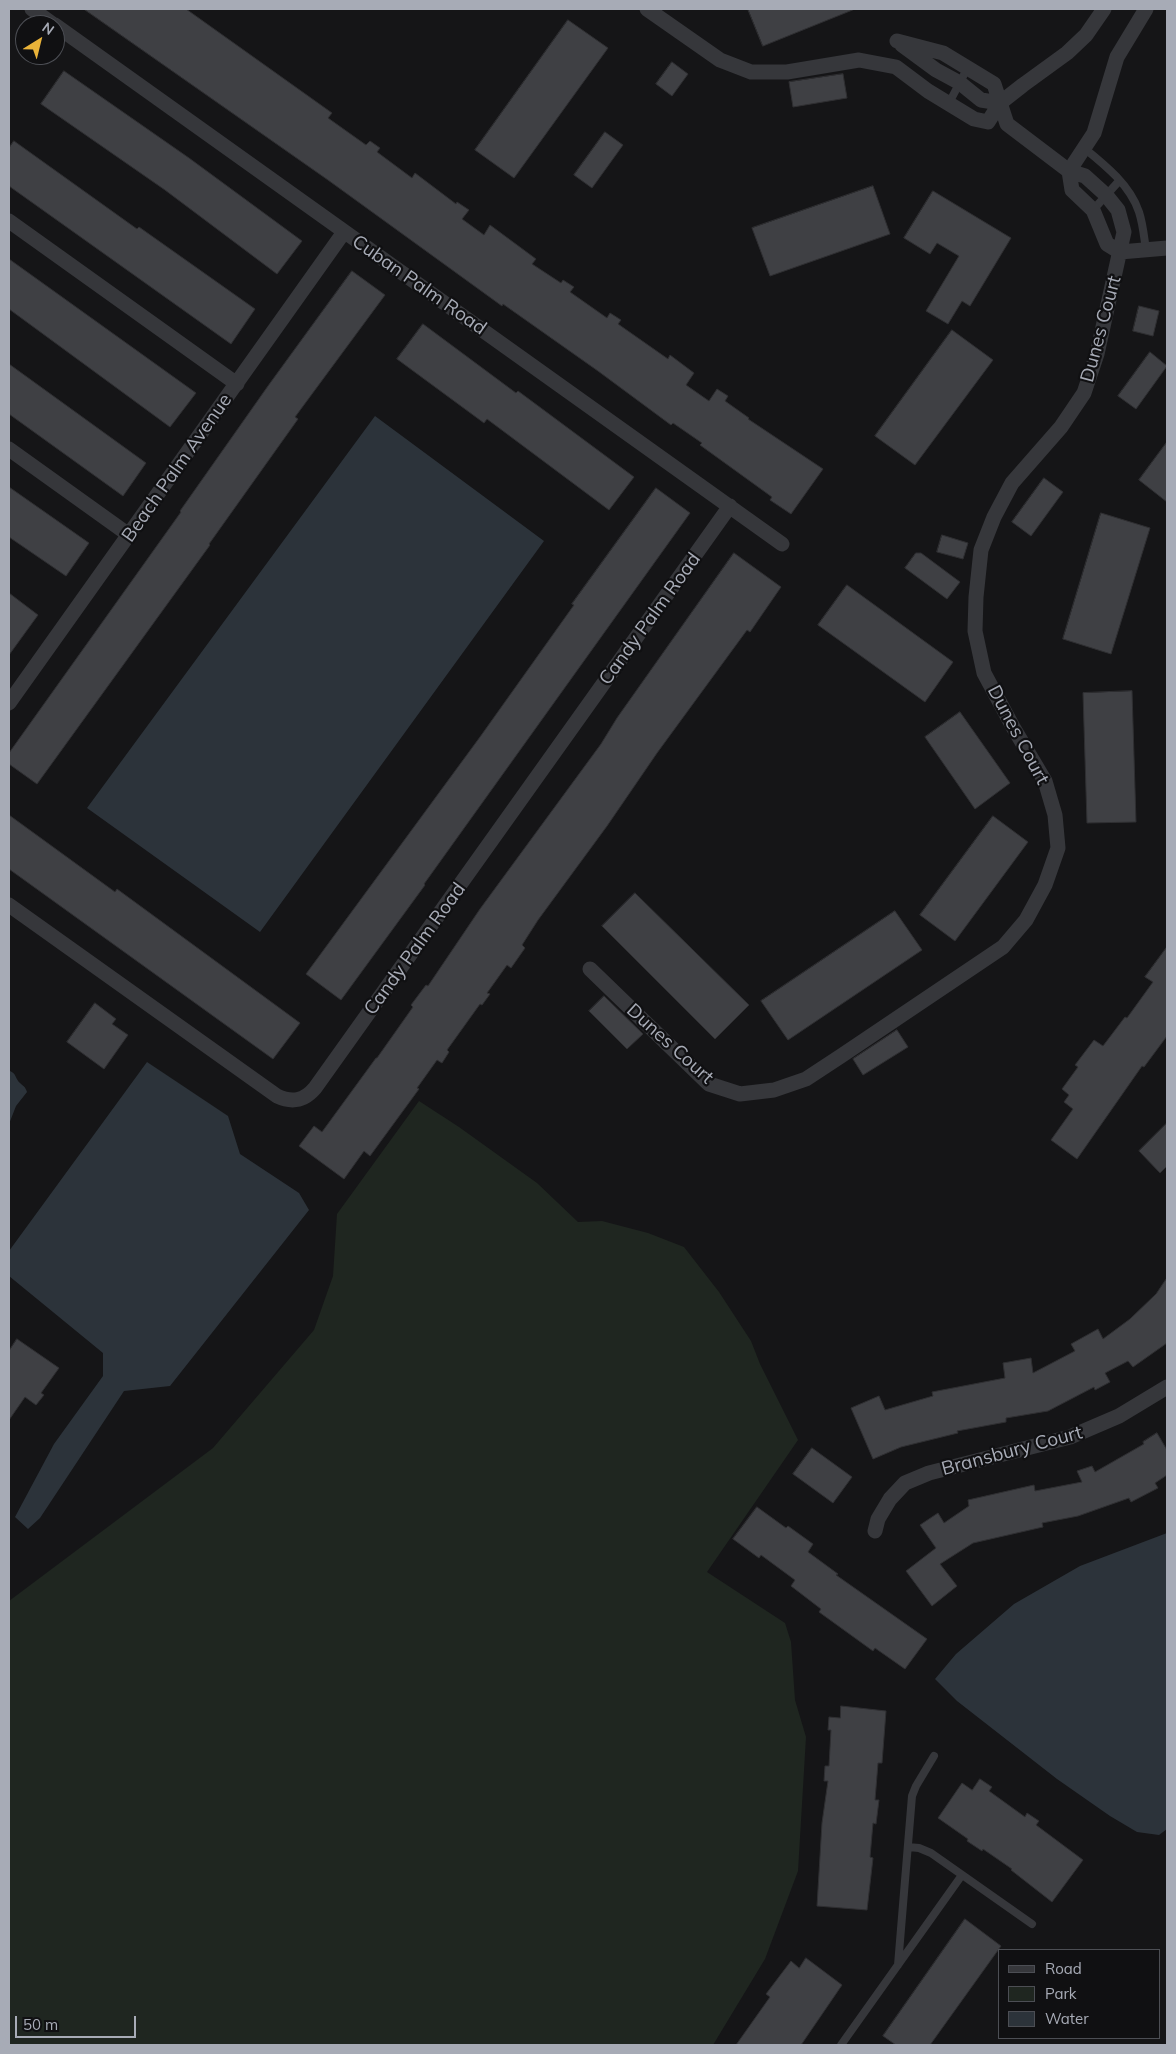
<!DOCTYPE html>
<html>
<head>
<meta charset="utf-8">
<style>
	body { margin:0 }
	#map { position:relative; width:1176px; height:2054px; overflow:hidden; background:#151517; font-family:Mulish,sans-serif }
	canvas { display:block }
	.frame { position:absolute; inset:0; border:10px solid #a7abb6; pointer-events:none }
	.legend { position:absolute; left:998px; top:1949px; width:162px; height:90px; box-sizing:border-box; background:#101012; border:1px solid #4c4e54; margin:0; padding:6px 9px; list-style:none; font-size:15px; color:#a7abb6 }
	.legend li { display:flex; align-items:center; gap:10px; height:25px }
	.legend b { width:25px; border:1px solid #4c4e54 }
	.north { position:absolute; left:15px; top:15px; width:50px; height:50px; box-sizing:border-box; background:#101012; border:1px solid #4c4e54; border-radius:50%; rotate:36deg; font-size:14px; font-weight:700; line-height:20px; text-align:center; color:#a7abb6 }
	.north::after { content:''; display:block; margin:auto; width:18px; height:22px; background:#eab339; clip-path:polygon(50% 0,100% 100%,50% 72%,0 100%) }
	.scale { position:absolute; left:15px; top:2016px; width:121px; height:22px; box-sizing:border-box; border:2px solid #a7abb6; border-top:0; padding-left:6px; font-size:15px; line-height:18px; white-space:nowrap; color:#a7abb6; -webkit-text-stroke:4px #101012; paint-order:stroke }
</style>
</head>
<body>
<div id="map">
<canvas width="1176" height="2054"></canvas>
<div class="frame"></div>
<ul class="legend">
<li><b style="height:6px;background:#36373b"></b>Road</li>
<li><b style="height:14px;background:#1f2620"></b>Park</li>
<li><b style="height:14px;background:#2c333a"></b>Water</li>
</ul>
<div class="north">N</div>
<div class="scale">50 m</div>
</div>
<script>
const c = document.querySelector('canvas').getContext('2d');
c.lineJoin = 'round';
function paint(path, color) {
  c.fillStyle = color;
  c.fill(path, 'evenodd');
}
function strokePath(path, color, width, dash) {
  c.strokeStyle = color;
  c.lineWidth = width;
  c.lineCap = dash ? 'butt' : 'round';
  c.setLineDash(dash || []);
  c.stroke(path);
}
function drawText(font, color, halo, rows, align = 'center') {
  c.font = font + ' Mulish,sans-serif';
  c.lineWidth = 4.5;
  c.setLineDash([]);
  c.textBaseline = 'middle';
  c.strokeStyle = halo;
  c.fillStyle = color;
  for (const [text, x, y, turn = 0] of rows) {
    c.save();
    c.translate(x, y);
    c.rotate((+turn || 0) * Math.PI / 180);
    c.textAlign = isNaN(turn) ? turn : align;
    if (halo) c.strokeText(text, 0, 0);
    c.fillText(text, 0, 0);
    c.restore();
  }
}
const green = new Path2D(`
	M419,1101L459,1127L537,1183L578,1222L602,1221L648,1233L684,1247L719,1292L751,1341L760,1364L798,1440L707,1572L785,1623L791,1642L795,1700L806,1737L798,1871L765,1959L713,2045H9V1601L213,1448L314,1330L333,1276L337,1214Z`);
const water = new Path2D(`
	M375,416L544,541L260,932L87,808Z
	M147,1062L228,1116L240,1154L299,1193L309,1210L170,1386L124,1391L40,1518L28,1529L15,1517L54,1444L103,1376V1353L9,1276V1251Z
	M10,1071C17,1074 15,1079 20,1083C24,1087 25,1086 27,1092L16,1106L9,1124Z
	M1167,1533V1829L1159,1835L1137,1832L1110,1816L1057,1779L957,1701L935,1679L956,1654L1014,1604L1080,1566Z`);
const building = new Path2D(`
	M84,9H186L332,113L328,118L366,145L370,141L380,148L377,152L412,178L415,173L456,204L457,202L469,210L462,219L484,235L490,225L536,259L532,264L561,283L563,280L574,287L570,292L607,318L610,313L621,320L618,324L668,359L670,355L694,373L686,385L709,401L717,389L728,396L725,401L749,418L748,419L823,469L791,514L770,500L772,497L700,445L702,443L673,423L671,425L598,371L503,304L502,306L328,180Z
	M748,9H855L763,46Z
	M568,20L608,48L514,178L475,150Z
	M672,62L688,74L672,96L656,84Z
	M64,71L189,158L302,241L277,274L165,190L41,104Z
	M843,74L847,98L793,107L789,82Z
	M605,132L623,145L592,188L574,175Z
	M14,141L137,229L139,227L255,309L231,344L9,186V148Z
	M873,186L890,234L770,276L752,228Z
	M933,191L1011,238L970,306L962,301L948,324L926,311L959,256L937,243L930,254L904,238Z
	M9,259L196,393L170,427L9,309Z
	M352,271L385,295L295,417L298,419L209,544L210,545L37,784L9,764V753L181,512L180,511L268,386Z
	M1139,306L1159,311L1153,336L1133,331Z
	M423,324L516,393L518,391L634,477L609,510L487,419L484,423L397,359Z
	M952,330L993,360L915,465L875,436Z
	M1150,352L1167,366L1136,409L1118,396Z
	M9,364L146,463L123,496L9,414Z
	M1167,442V502L1139,480Z
	M1044,478L1063,492L1031,536L1012,522Z
	M9,487L89,543L66,576L9,537Z
	M656,488L690,513L424,884L425,885L341,1000L306,974L480,737L574,605L572,604Z
	M1101,513L1150,528L1111,654L1063,639Z
	M942,535L968,543L963,559L937,552Z
	M734,553L781,587L750,632L747,630L657,753L607,826L538,920L522,945L525,948L511,968L507,965L487,993L490,994L482,1005L480,1004L447,1050L449,1052L442,1063L437,1060L417,1088L419,1089L370,1156L364,1151L344,1179L299,1146L314,1126L322,1132L376,1058H377L413,1007L411,1005L426,985L428,986L480,909L601,744L617,718Z
	M916,553H921L960,582L947,599L905,568Z
	M847,585L953,662L925,702L818,625Z
	M9,593L38,615L9,655Z
	M1132,691L1136,822L1087,823L1083,693Z
	M960,712L1010,783L975,809L925,737Z
	M9,815L115,892L117,889L300,1023L273,1059L9,869Z
	M993,816L1028,842L955,941L920,915Z
	M635,893L749,1005L715,1039L602,926Z
	M895,911L922,950L788,1040L761,1001Z
	M1167,947V1036L1144,1067L1142,1066L1077,1159L1051,1140L1073,1109L1064,1102L1069,1095L1062,1089L1078,1067L1075,1065L1094,1040L1103,1046L1125,1017L1127,1018L1153,982L1145,977Z
	M604,996L643,1034L627,1049L589,1011Z
	M95,1003L116,1019L112,1024L128,1035L104,1069L67,1042Z
	M897,1030L908,1047L863,1075L853,1059Z
	M1167,1123V1166L1160,1173L1139,1151Z
	M1167,1278V1343L1133,1367L1128,1361L1105,1373L1110,1382L1095,1390L1094,1387L1048,1411L1006,1418V1422L957,1431L958,1433L901,1447L873,1459L851,1408L879,1396L885,1410L933,1396L932,1392L1005,1378L1003,1363L1031,1358L1033,1373L1075,1351L1071,1344L1098,1329L1103,1339L1130,1319L1156,1294Z
	M17,1339L59,1368L41,1393L44,1395L36,1405L25,1397L9,1420V1351Z
	M1157,1433L1167,1450V1475L1155,1483L1158,1488L1131,1502L1129,1498L1078,1516L1042,1523L1043,1527L973,1543L940,1564L957,1586L932,1606L906,1571L936,1548L920,1525L938,1513L944,1523L969,1506L968,1500L1034,1485L1035,1491L1082,1482L1077,1471L1092,1466L1095,1472L1144,1444L1143,1442Z
	M812,1448L852,1477L833,1503L793,1474Z
	M757,1507L786,1528L788,1526L813,1544L808,1552L838,1574L836,1575L927,1639L905,1669L875,1648L873,1651L819,1612L821,1609L791,1586L795,1580L761,1555L759,1558L733,1539Z
	M841,1706L886,1711L882,1763H878L875,1800H879L876,1824L873,1823L870,1857L873,1858L867,1910L817,1906L822,1823L828,1781H824L825,1766H829L831,1730H828L829,1717L840,1718Z
	M980,1779L992,1787L989,1791L1025,1817L1027,1813L1039,1821L1036,1825L1083,1860L1052,1902L1011,1870L1012,1869L983,1849L982,1851L967,1841L968,1839L938,1818L962,1783L972,1790Z
	M965,1919L1001,1946L930,2045H896L883,2036Z
	M806,1958L842,1985L801,2045H736L770,1997L766,1994L791,1961L799,1968Z`);
const service = new Path2D(`
	M949,103L968,67
	M1084,148C1105,165 1130,185 1139,212C1143,224 1144,237 1146,250
	M1093,210L1119,181
	M908,1847L919,1848L931,1853L1032,1924
	M898,1965L912,1796L916,1786L934,1756
	M841,2045L962,1875`);
const minor = new Path2D(`
	M32,9L54,25
	M647,9L720,60L751,72H787L859,60L896,67L928,91L974,119L988,122L1000,103L1023,85L1067,53L1086,35L1104,9
	M55,25L782,544
	M902,45L936,70L960,83L981,100L1000,103
	M1069,171L1094,133L1117,57L1146,9
	M1069,171L1072,190L1093,210L1107,244L1120,252
	M9,221L237,384
	M1120,252L1167,248
	M9,449L129,535
	M9,703L344,232
	M9,905L277,1096C292,1103 304,1101 315,1088L730,506
	M590,969L709,1084L740,1094L774,1090L806,1079L841,1056L1003,947L1026,920L1045,885L1058,848L1055,815L1045,781L1013,727L984,673L975,631L976,597L981,550L994,517L1012,483L1061,427L1084,393L1097,354L1124,232L1118,210L1106,195L1085,176L1069,171L1007,124L994,84L943,53L897,41
	M875,1531L878,1519L890,1499L905,1483L929,1473L1070,1437L1119,1416L1167,1387`);
const streetNames = [
	["Cuban Palm Road",419,285,35],
	["Dunes Court",1101,329,-75],
	["Beach Palm Avenue",177,468,-55],
	["Candy Palm Road",650,619,-54],
	["Dunes Court",1018,735,62],
	["Candy Palm Road",415,949,-54],
	["Dunes Court",670,1044,42],
	["Bransbury Court",1012,1451,-15]
];
paint(green, '#1f2620');
paint(water, '#2c333a');
paint(building, '#3f4044');
strokePath(building, '#2f2f32', 1);
strokePath(service, '#36373b', 8);
strokePath(minor, '#36373b', 15);
drawText('19px', '#a7abb6', '#101012', streetNames);
</script>
</body>
</html>
